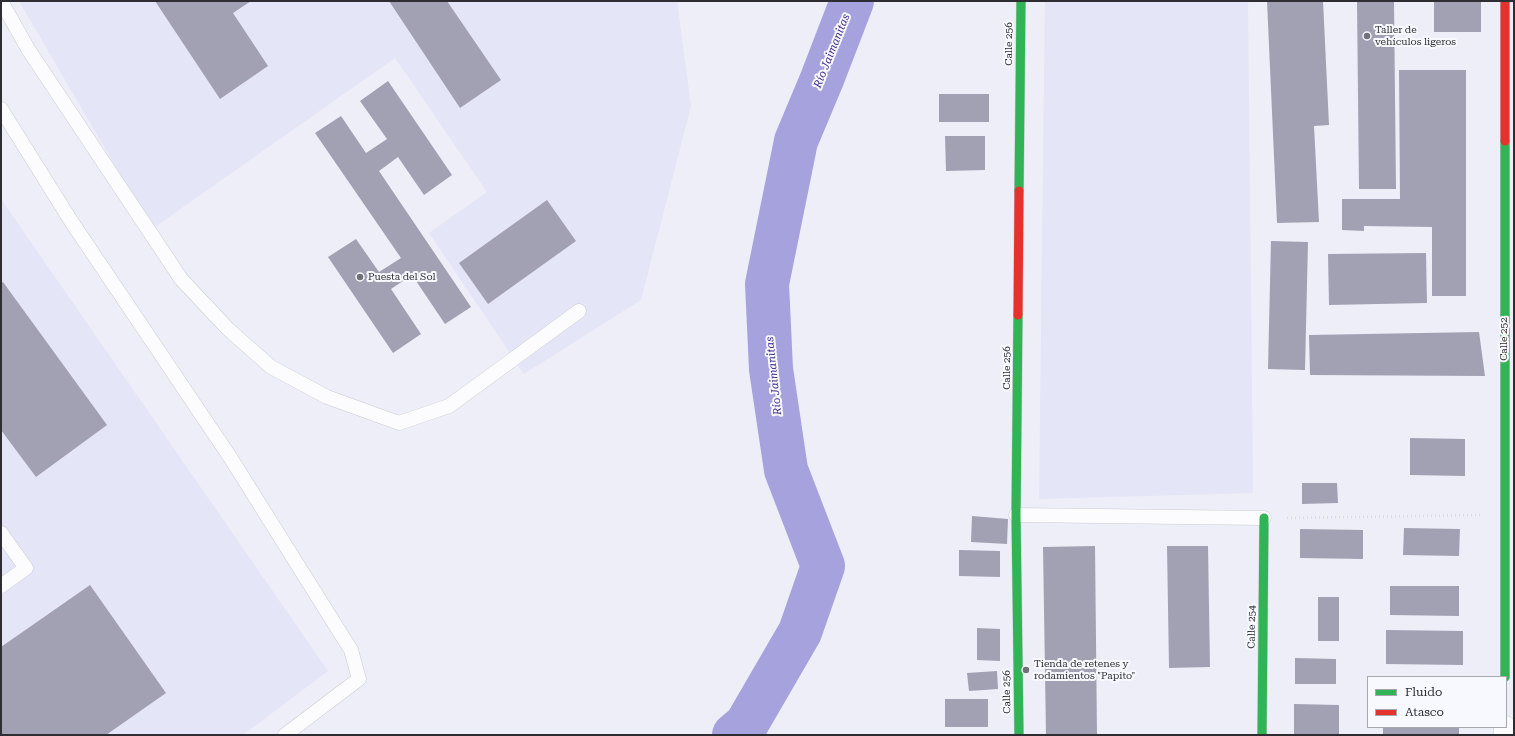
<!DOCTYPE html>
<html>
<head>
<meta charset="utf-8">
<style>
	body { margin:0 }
	#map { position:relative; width:1515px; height:736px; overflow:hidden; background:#edeef7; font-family:"Roboto Serif",serif }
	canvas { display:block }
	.frame { position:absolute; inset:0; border:2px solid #2d2d33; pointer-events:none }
	.legend { position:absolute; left:1367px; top:676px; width:140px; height:52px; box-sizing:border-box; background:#f8f8ff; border:1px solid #a7a7ad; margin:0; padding:5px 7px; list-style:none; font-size:12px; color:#2d2d33 }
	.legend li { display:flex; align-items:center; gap:8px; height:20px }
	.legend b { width:20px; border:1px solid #a7a7ad }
</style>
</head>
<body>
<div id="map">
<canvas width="1515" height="736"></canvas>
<div class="frame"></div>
<ul class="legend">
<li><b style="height:5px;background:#30b455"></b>Fluido</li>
<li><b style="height:5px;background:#e5322d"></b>Atasco</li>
</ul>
</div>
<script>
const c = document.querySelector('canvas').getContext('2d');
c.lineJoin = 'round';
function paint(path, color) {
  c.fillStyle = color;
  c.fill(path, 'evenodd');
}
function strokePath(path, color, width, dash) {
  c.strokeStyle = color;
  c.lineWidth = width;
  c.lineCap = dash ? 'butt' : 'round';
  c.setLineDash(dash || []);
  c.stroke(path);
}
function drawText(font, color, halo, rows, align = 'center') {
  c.font = font + ' "Roboto Serif",serif';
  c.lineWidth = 4;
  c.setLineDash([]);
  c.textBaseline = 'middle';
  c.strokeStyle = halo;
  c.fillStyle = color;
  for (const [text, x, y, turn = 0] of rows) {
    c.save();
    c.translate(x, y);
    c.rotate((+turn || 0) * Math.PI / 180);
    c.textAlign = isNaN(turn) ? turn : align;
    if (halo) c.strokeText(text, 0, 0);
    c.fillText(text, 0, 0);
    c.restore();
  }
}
const built = new Path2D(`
	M19,1H677L691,106L641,300L524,374L429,233L487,192L395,58L152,229Z
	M1045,1H1248L1253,493L1039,499Z
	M1,199L328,671L243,735H1Z`);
const river = new Path2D(`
	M734,735L746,725L800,632L823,566L786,470L771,369L767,284L796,141L822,79L852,1`);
const building = new Path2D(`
	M155,1H251L233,13L268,66L220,99Z
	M389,1H447L501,80L460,108Z
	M1267,1H1323L1329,125L1314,126L1319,222L1277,223Z
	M1357,1H1394L1396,189H1359Z
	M1434,1H1481V32H1434Z
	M1399,70H1466V296H1432V227L1364,226V231L1342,230V199H1400Z
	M388,81L452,175L424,195L398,157L379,171L471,307L445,324L412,275L391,289L421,334L393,353L328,257L356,239L379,272L401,258L315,133L341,116L366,153L387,139L360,101Z
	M939,94H989V122H939Z
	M945,136H985V170L946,171Z
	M547,200L576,241L488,304L459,263Z
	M1271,241L1308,242L1305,370L1268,369Z
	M1426,253L1427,303L1329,305L1328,254Z
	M3,282L107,425L36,477L1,430V283Z
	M1479,332L1485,376L1310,375L1309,335Z
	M1410,438L1465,439V476L1410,475Z
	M1302,483H1337L1338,503L1302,504Z
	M972,516L1008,519L1007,544L971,542Z
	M1404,528L1460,529L1459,556L1403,555Z
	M1300,529L1363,530V559L1300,558Z
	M1095,546L1097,735H1046L1043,547Z
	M1167,546H1208L1210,667L1169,668Z
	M959,550L1000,551V577L959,576Z
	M90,585L166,693L106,735H1V647Z
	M1390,586H1459V616L1390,615Z
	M1318,597H1339V641H1318Z
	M977,628L1000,629V661L977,660Z
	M1386,630L1463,631V665L1386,664Z
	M1295,658L1336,659V684H1295Z
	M997,671L998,689L969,691L967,673Z
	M945,699H988V727H945Z
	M1294,704L1339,705V735H1294Z
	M1383,727H1459V735H1383Z`);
const path = new Path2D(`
	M1287,518L1482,515`);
const lane = new Path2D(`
	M1,1L28,49L181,279L228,329L271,367L327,397L399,423L449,406L579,311
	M1,109L71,221L230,457L351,650L359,679L285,735
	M1016,515L1264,518
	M1,533L26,568L1,586`);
const street = new Path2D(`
	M1505,727V735`);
const fast = new Path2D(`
	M1505,141V677
	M1019,191L1021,1
	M1018,315L1016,515L1019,735
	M1262,735L1264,518`);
const jam = new Path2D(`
	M1505,141V1
	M1018,315L1019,191`);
const markers = [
	[1367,36,4,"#707178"],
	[360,277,4,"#707178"],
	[1026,670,4,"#707178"]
];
const poiNames = [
	["Taller de",1375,30],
	["vehículos ligeros",1375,42],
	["Puesta del Sol",368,277],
	["Tienda de retenes y",1034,664],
	["rodamientos \"Papito\"",1034,676]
];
const streetNames = [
	["Calle 256",1009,44,-90],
	["Calle 252",1504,339,-90],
	["Calle 256",1007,368,-90],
	["Calle 254",1252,627,-89],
	["Calle 256",1007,692,-91]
];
const waterNames = [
	["Río Jaimanitas",832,51,-68],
	["Río Jaimanitas",774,376,-96]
];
paint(built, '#e4e5f6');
strokePath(river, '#a5a2de', 44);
paint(building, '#a2a1b4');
strokePath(lane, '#cacbd1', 15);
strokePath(street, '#cacbd1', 23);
strokePath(fast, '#cacbd1', 10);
strokePath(jam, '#cacbd1', 10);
strokePath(path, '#dcdcdf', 2.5, [1, 3]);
strokePath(lane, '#fcfcfe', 14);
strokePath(street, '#fcfcfe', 22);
strokePath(fast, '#30b455', 9);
strokePath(jam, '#e5322d', 9);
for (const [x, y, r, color] of markers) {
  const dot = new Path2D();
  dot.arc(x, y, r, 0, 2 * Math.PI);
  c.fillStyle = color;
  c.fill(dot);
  strokePath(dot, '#f8f8ff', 1.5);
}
drawText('10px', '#2d2d33', '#f8f8ff', poiNames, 'left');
drawText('10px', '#2d2d33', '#f8f8ff', streetNames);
drawText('italic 11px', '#3d2b8b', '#f8f8ff', waterNames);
</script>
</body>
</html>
